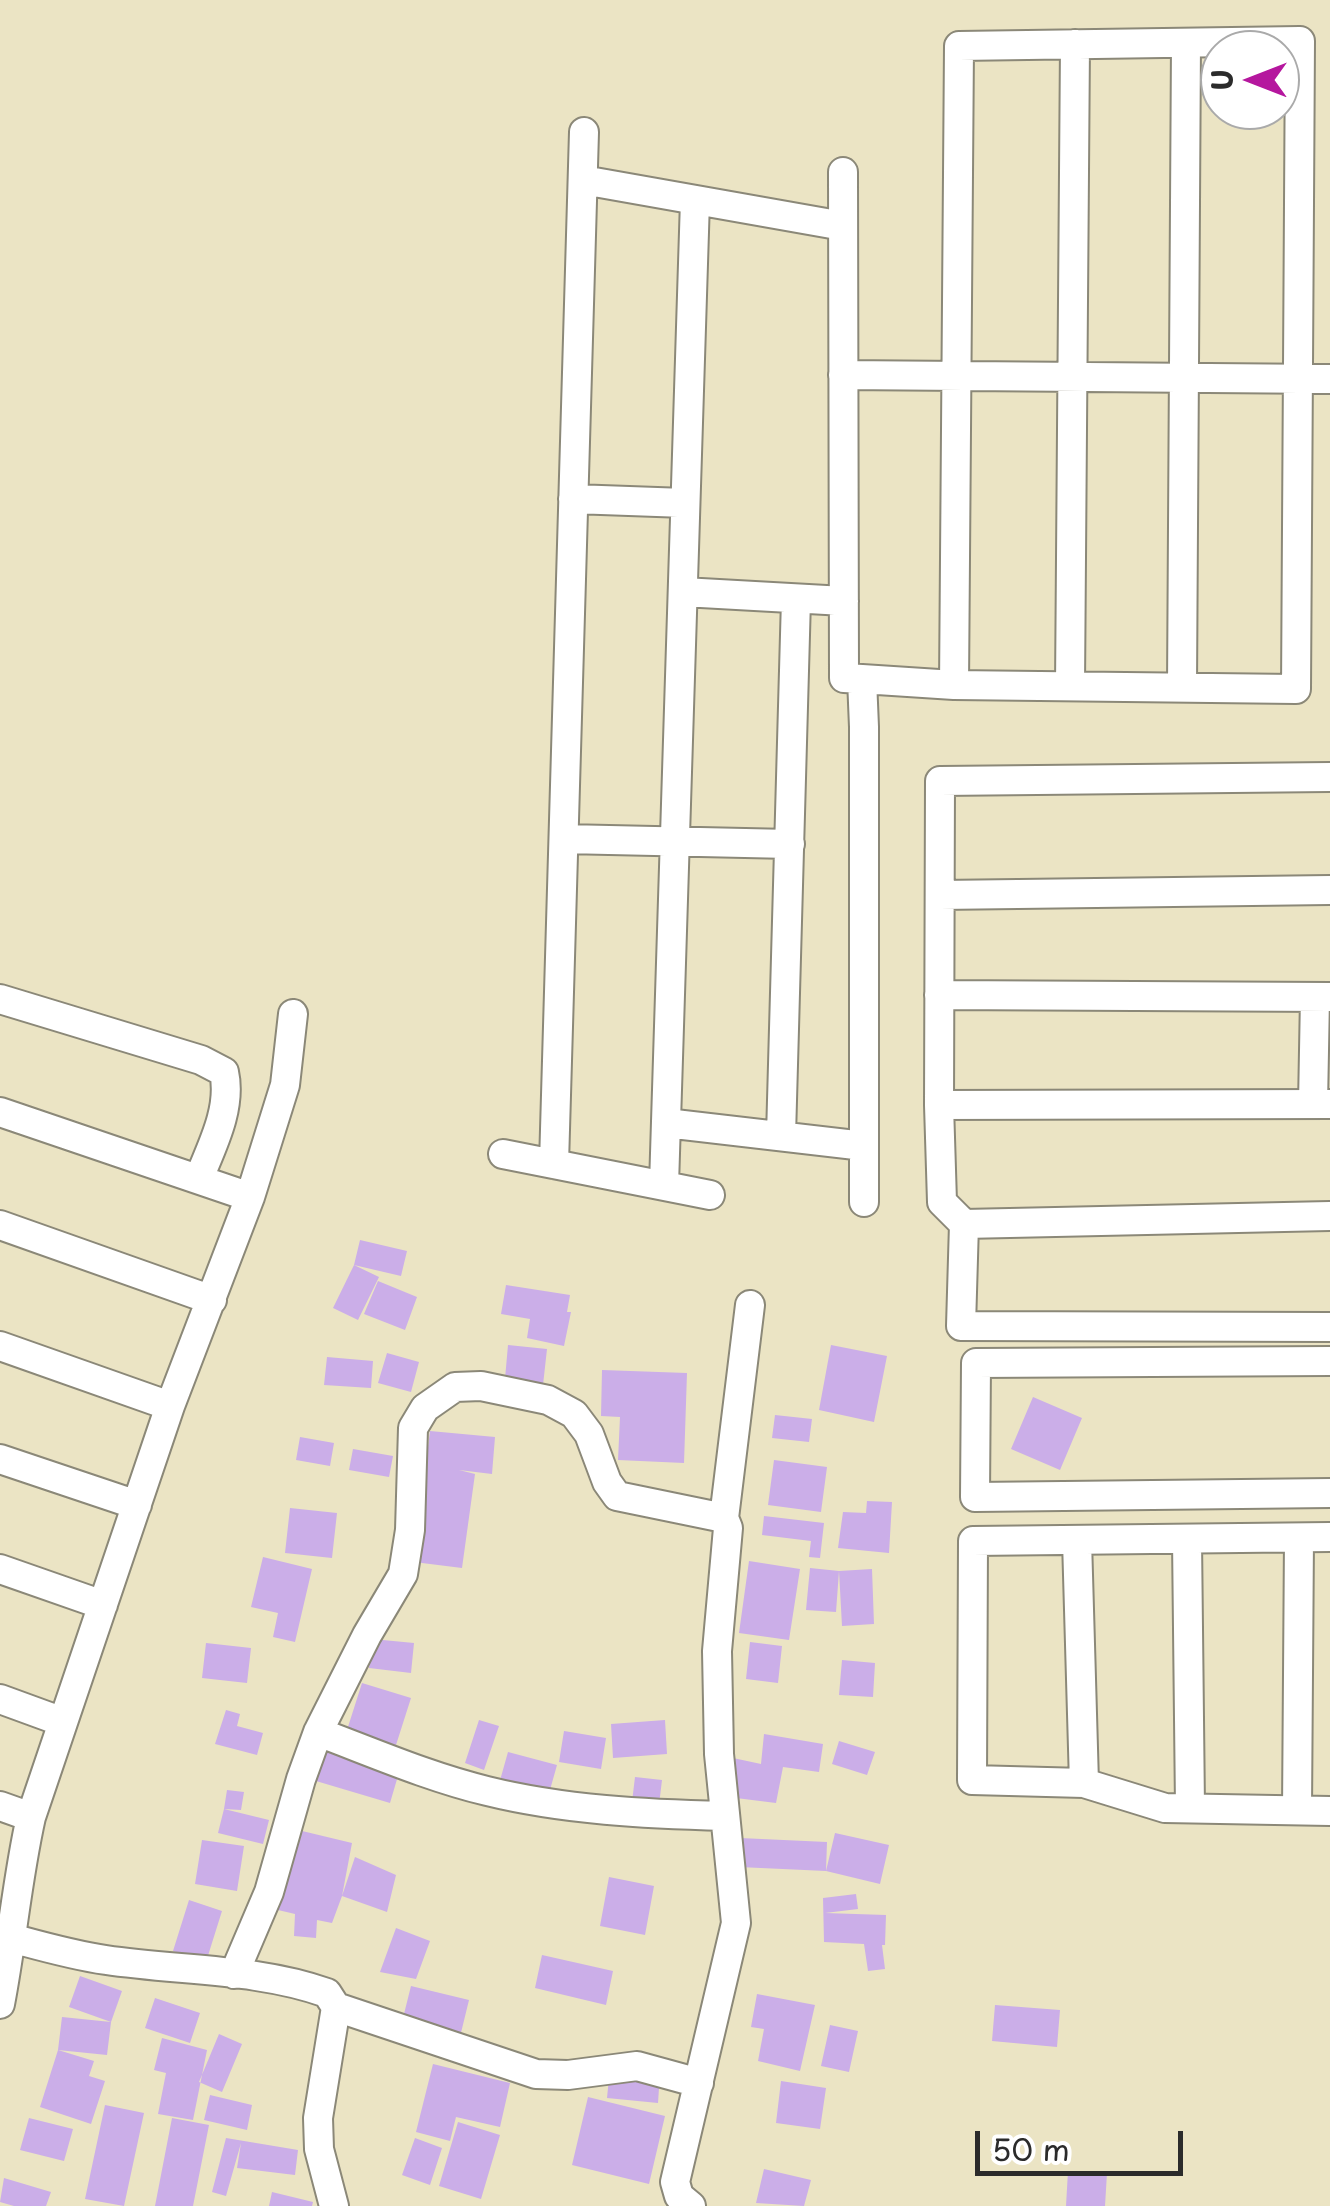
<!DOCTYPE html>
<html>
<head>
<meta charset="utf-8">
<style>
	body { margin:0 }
	#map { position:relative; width:1330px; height:2206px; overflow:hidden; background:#ebe4c4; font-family:"Playpen Sans",sans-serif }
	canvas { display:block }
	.north { position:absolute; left:1200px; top:30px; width:100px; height:100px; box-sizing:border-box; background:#fff; border:2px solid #aaa; border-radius:50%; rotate:270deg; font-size:28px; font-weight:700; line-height:40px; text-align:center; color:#2b2b2b }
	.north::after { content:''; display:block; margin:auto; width:35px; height:45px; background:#b5179e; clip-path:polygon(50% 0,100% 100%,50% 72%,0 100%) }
	.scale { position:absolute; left:975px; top:2131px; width:208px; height:45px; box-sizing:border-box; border:5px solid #2b2b2b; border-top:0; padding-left:12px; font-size:30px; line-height:35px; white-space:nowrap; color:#2b2b2b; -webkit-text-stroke:8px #fff; paint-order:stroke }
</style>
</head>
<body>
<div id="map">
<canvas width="1330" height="2206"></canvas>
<div class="north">U</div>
<div class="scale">50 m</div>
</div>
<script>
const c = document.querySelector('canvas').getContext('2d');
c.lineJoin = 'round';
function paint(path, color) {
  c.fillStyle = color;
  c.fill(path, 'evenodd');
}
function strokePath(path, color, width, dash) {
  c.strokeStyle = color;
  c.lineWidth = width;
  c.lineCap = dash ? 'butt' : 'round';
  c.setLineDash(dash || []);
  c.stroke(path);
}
const building = new Path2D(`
	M360,1240L407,1251L401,1276L354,1265L379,1277L358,1320L333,1308L354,1265Z
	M378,1281L417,1297L405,1330L364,1314Z
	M506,1285L570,1295L567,1312H571L564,1346L527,1338L530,1319L501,1314Z
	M508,1345L547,1349L542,1394L504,1390Z
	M831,1345L887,1356L874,1422L819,1410Z
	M387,1353L419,1362L411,1392L378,1383Z
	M327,1357L373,1361L371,1388L324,1385Z
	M602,1370L687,1373L684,1463L618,1460L620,1417L601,1416Z
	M1033,1397L1082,1418L1060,1470L1011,1449Z
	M775,1415L812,1419L809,1442L772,1438Z
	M430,1431L495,1437L492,1474L459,1470L475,1474L462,1568L414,1562Z
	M300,1437L334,1443L330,1466L296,1460Z
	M353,1449L393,1456L389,1477L349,1470Z
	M774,1460L827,1467L821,1512L768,1505Z
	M867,1501L892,1502L889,1553L838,1548L843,1512L866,1513Z
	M290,1508L337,1513L332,1558L285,1553Z
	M764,1516L824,1523L820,1558L809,1557L811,1541L762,1535Z
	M263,1557L312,1569L295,1642L273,1637L278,1613L251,1607Z
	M749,1561L800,1569L789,1640L739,1633Z
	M810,1568L839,1571L836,1612L806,1610Z
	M872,1569L874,1624L842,1626L839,1571Z
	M372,1639L414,1643L411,1673L369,1668Z
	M750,1642L782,1646L778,1683L746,1679Z
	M206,1643L251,1648L247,1683L202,1678Z
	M842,1660L875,1663L873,1697L839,1695Z
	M362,1683L411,1698L396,1745L347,1730Z
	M226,1710L240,1714L237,1726L263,1733L257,1755L215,1744Z
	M479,1720L499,1726L484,1770L465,1763Z
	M665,1720L667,1754L613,1758L611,1724Z
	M564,1731L606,1738L601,1769L559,1762Z
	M764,1734L823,1744L819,1772L783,1767L776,1803L728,1797L733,1758L761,1764Z
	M839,1741L875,1752L867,1775L832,1764Z
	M326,1747L400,1769L390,1803L316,1781Z
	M508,1752L557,1765L548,1797L499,1784Z
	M635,1777L662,1780L659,1805L632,1802Z
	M227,1790L244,1792L241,1810L224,1809Z
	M224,1809L269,1820L263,1844L218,1833Z
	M298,1830L352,1843L342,1896L355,1857L396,1875L387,1912L342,1896L332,1923L317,1920L316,1938L294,1936L295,1914L278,1910Z
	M835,1833L889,1845L880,1884L826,1871Z
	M740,1838L827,1842L826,1871L739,1867Z
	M202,1840L244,1846L237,1891L195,1884Z
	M609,1877L654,1886L645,1935L600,1926Z
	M856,1894L858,1909L825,1913L886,1915L885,1945H882L885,1969L868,1971L864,1944L824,1942L823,1898Z
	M189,1900L222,1911L206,1962L173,1951Z
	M396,1928L430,1941L416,1979L380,1972Z
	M542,1955L613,1971L606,2005L535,1988Z
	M80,1976L122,1991L111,2022L107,2055L58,2050L94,2061L89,2076L105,2081L91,2124L40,2107L58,2050L62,2017L111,2022L69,2007Z
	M411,1986L469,2000L458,2045L400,2030Z
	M757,1994L815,2005L800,2071L758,2061L764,2029L751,2027Z
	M155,1998L200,2013L190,2043L145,2028Z
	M995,2005L1060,2010L1057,2047L992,2041Z
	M830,2025L858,2031L849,2072L821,2066Z
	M219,2034L242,2044L222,2092L199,2082Z
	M162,2038L207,2050L193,2120L158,2114L166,2073L154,2070Z
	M433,2064L510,2083L500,2127L456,2117L450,2141L416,2132Z
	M610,2068L660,2073L658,2103L607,2098Z
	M781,2081L826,2088L820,2129L776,2123Z
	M210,2095L252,2105L247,2130L204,2120Z
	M588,2097L665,2116L649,2184L572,2165Z
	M105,2105L144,2113L124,2206L85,2199Z
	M29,2118L73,2129L64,2161L20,2150Z
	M172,2118L209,2125L193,2206H155Z
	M458,2122L500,2135L481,2199L439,2186Z
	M226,2138L298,2150L295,2175L237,2168L241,2143L226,2196L212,2192Z
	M415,2138L442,2148L430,2185L402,2175Z
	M764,2169L811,2180L804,2206L756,2203Z
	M1068,2171L1107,2173L1105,2206H1066Z
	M4,2178L51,2192L46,2206H14L0,2202Z
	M272,2192L313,2202L312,2206H269Z`);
const minor = new Path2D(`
	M843,172L844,678L862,679L864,727V1202
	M583,180L843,226
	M843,375L1330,379
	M573,499L685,503
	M683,592L844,601
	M862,679L954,685L1296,689L1300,41L959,46L954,685
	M1070,686L1075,44
	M1182,687L1186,43
	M1330,777L940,781L939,1105L1330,1104
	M564,839L790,844
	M940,895L1330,890
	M939,995L1330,997
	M0,999L201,1060L224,1072C232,1108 212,1146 199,1178
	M1313,1104L1315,997
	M939,1105L942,1202L964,1224
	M0,1112L250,1197
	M666,1123L864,1146
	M781,1136L796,599
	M503,1154L710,1195
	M554,1164L584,132
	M664,1185L695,200
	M1330,1216L964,1224L961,1326L1330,1327
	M0,1225L212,1300
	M0,1346L170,1406
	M1330,1361L976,1363L975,1497L1330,1493
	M0,1459L137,1505
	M724,1518L750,1305
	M1330,1537L973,1541L972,1780L1084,1783L1165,1808L1330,1811
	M1187,1539L1190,1808
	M1077,1540L1084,1783
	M0,1569L103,1605
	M0,1699L63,1722
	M318,1732C374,1753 429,1777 487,1791C564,1810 646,1814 725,1816
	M0,1806L31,1817
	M1297,1810L1299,1538
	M0,1935C34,1944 70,1955 106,1960C179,1971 257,1968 327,1993L336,2007L318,2118L319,2149L334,2206
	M234,1974L269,1892L301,1779L318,1732L367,1635L403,1574L410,1530L413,1428L425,1408L455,1387L481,1386L548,1400L574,1414L589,1434L607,1482L617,1496L724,1518L728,1528L717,1651L719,1754L736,1923L675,2182L679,2196L691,2206
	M0,2004C12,1942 17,1879 31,1817L170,1406L250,1197L285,1085L293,1014
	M336,2007L536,2074L568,2075L637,2066L699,2083`);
paint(building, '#cbaee8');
strokePath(minor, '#8b8878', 32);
strokePath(minor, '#fff', 28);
</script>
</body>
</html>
